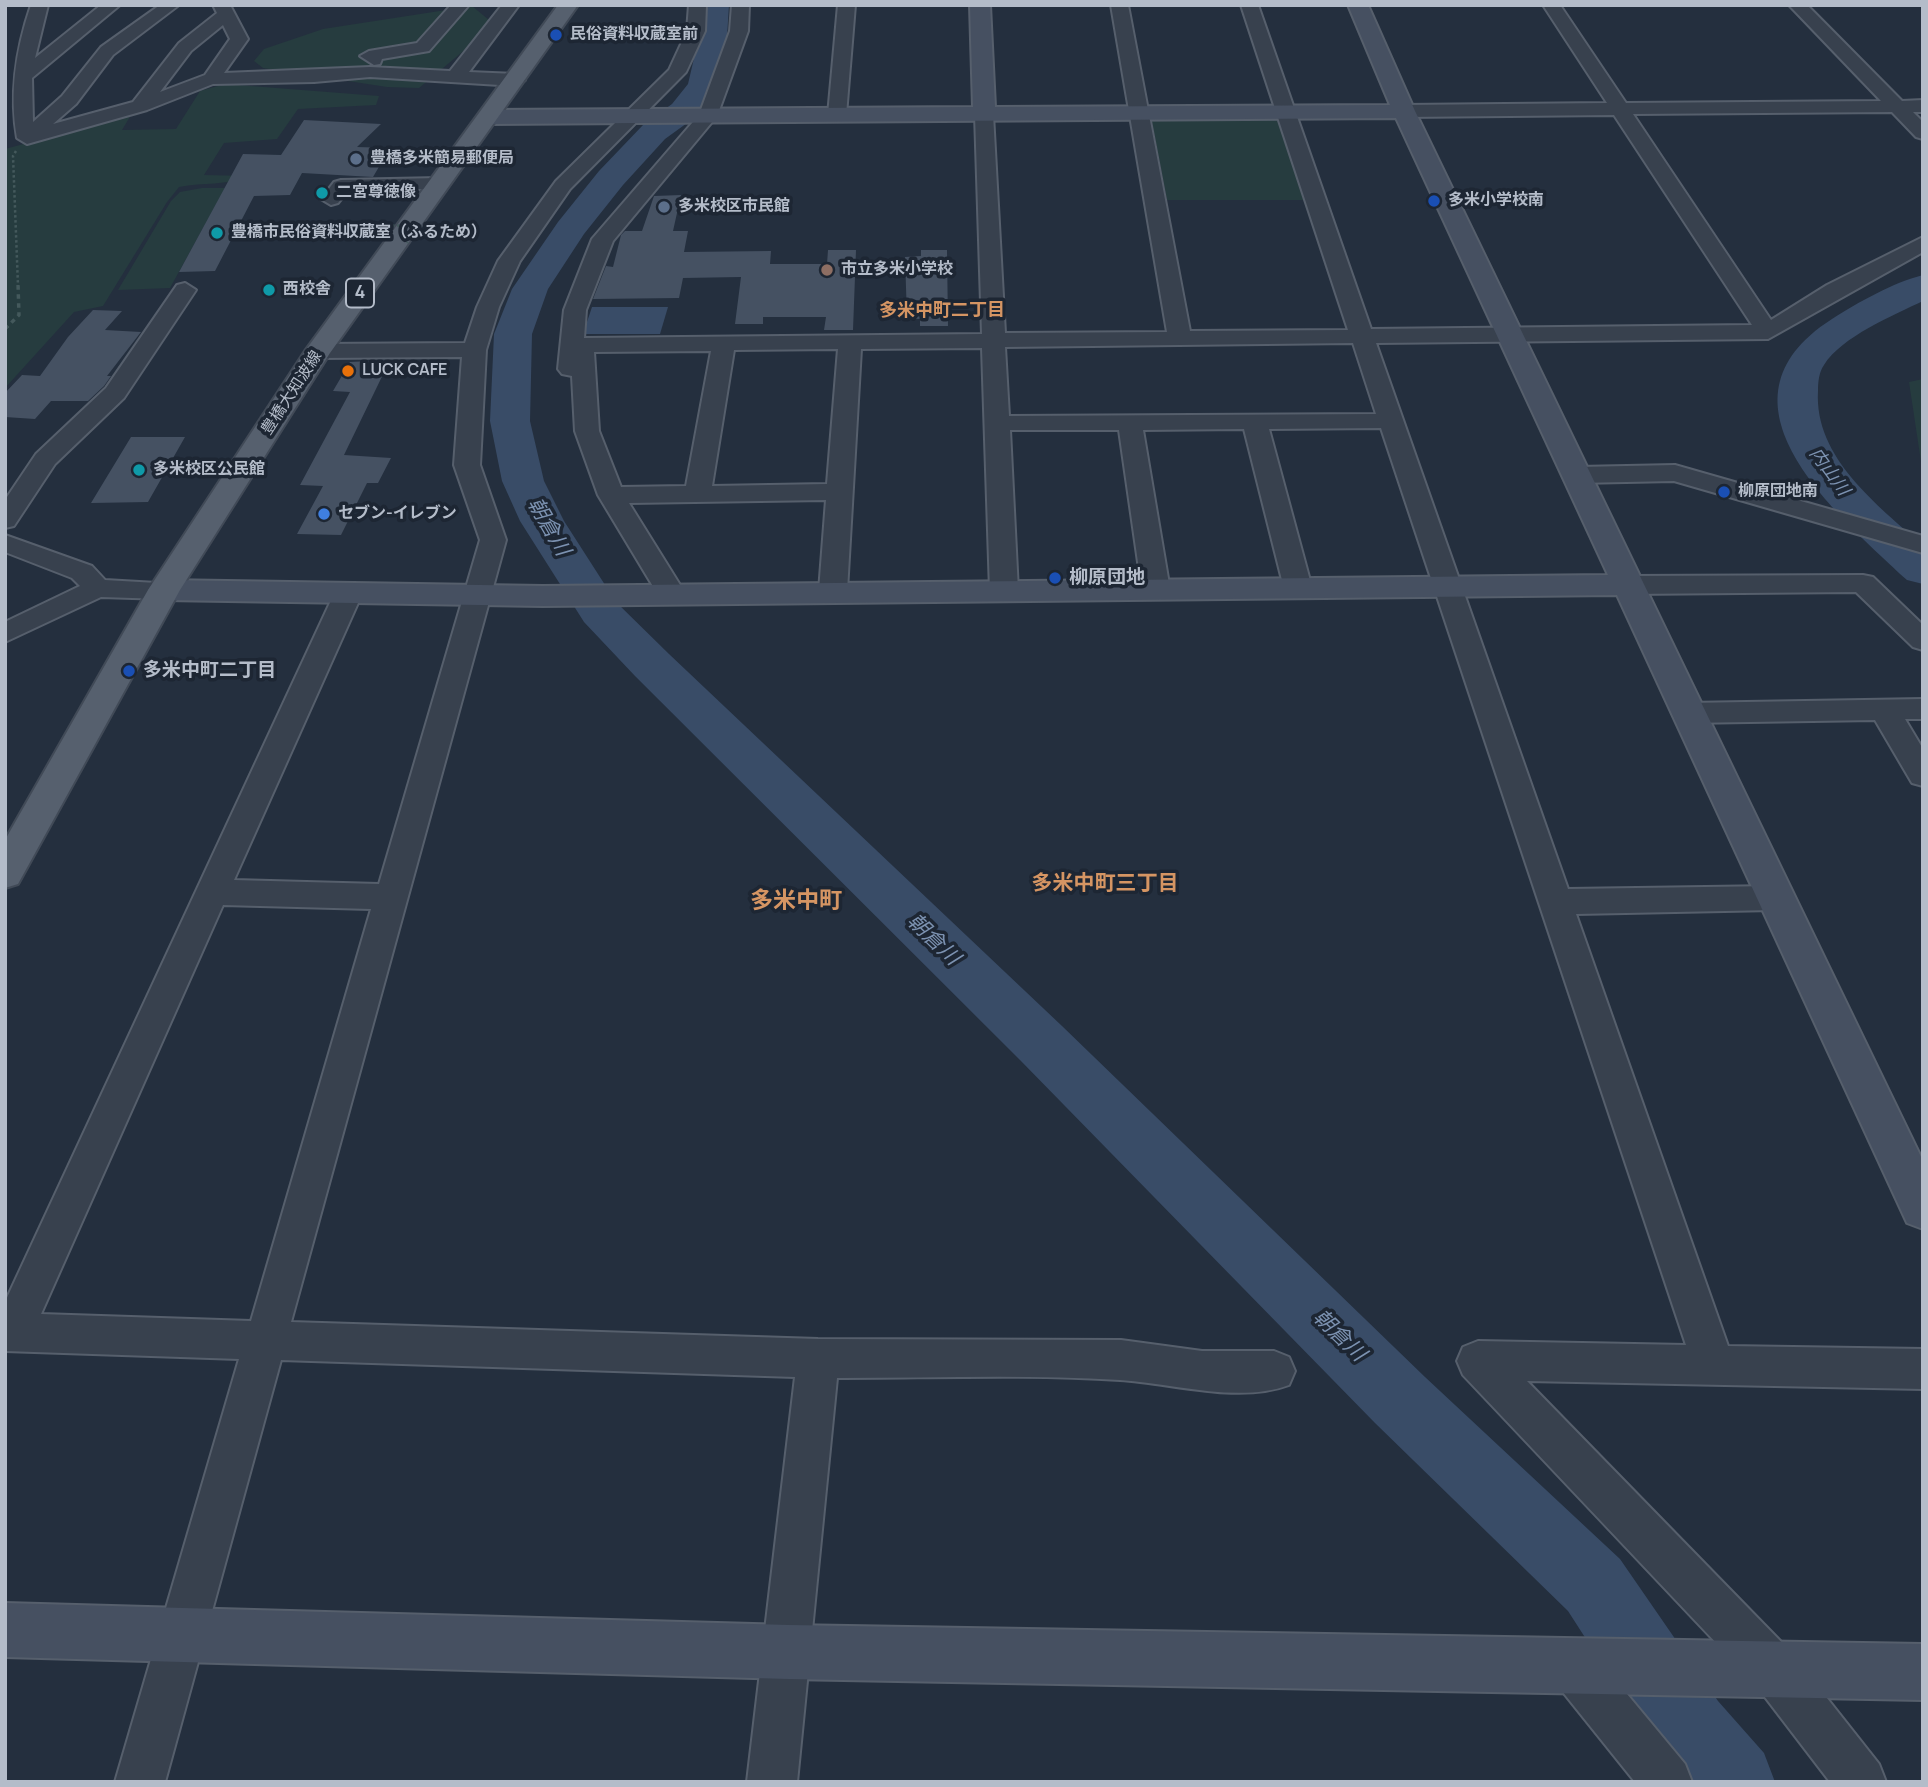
<!DOCTYPE html>
<html>
<head>
<meta charset="utf-8">
<style>
	body { margin:0 }
	#map { position:relative; width:1928px; height:1787px; overflow:hidden; background:#242f3e; font-family:Manrope,sans-serif }
	canvas { display:block }
	.frame { position:absolute; inset:0; border:7px solid #b4bcc9; pointer-events:none }
</style>
</head>
<body>
<div id="map">
<canvas width="1928" height="1787"></canvas>
<div class="frame"></div>
</div>
<script>
const c = document.querySelector('canvas').getContext('2d');
c.lineJoin = 'round';
function paint(path, color) {
  c.fillStyle = color;
  c.fill(path, 'evenodd');
}
function strokePath(path, color, width, dash) {
  c.strokeStyle = color;
  c.lineWidth = width;
  c.lineCap = dash ? 'butt' : 'round';
  c.setLineDash(dash || []);
  c.stroke(path);
}
function drawText(font, color, halo, rows, align = 'center') {
  c.font = font + ' Manrope,"Noto Sans JP",sans-serif';
  c.lineWidth = 7;
  c.setLineDash([]);
  c.textBaseline = 'middle';
  c.strokeStyle = halo;
  c.fillStyle = color;
  for (const [text, x, y, turn = 0] of rows) {
    c.save();
    c.translate(x, y);
    c.rotate((+turn || 0) * Math.PI / 180);
    c.textAlign = isNaN(turn) ? turn : align;
    if (halo) c.strokeText(text, 0, 0);
    c.fillText(text, 0, 0);
    c.restore();
  }
}
const green = new Path2D(`
	M472,6L489,20L467,48L419,88L387,87L263,68L254,61L264,49L323,29Z
	M225,84L379,96L376,105L298,109L277,139L224,143L204,175L248,176C226,186 204,182 179,187L167,202L103,306L74,312L5,388V149L131,115L122,130L176,129L200,91Z
	M1151,117H1280L1307,200H1167Z
	M202,188H225L170,288L118,290L171,201L180,192Z
	M1923,379V475L1909,382Z`);
const water = new Path2D(`
	M592,307H668L660,334H583Z`);
const river = new Path2D(`
	M701,5H729L727,37L718,85L694,118L665,139L623,185L584,234L548,289L532,334L530,421L544,481L564,521L616,602L669,654L1062,1026L1425,1377L1620,1559L1718,1701L1764,1753L1775,1782H1683L1662,1757L1568,1611L1375,1423L1020,1060L635,676L584,622L520,521L502,481L490,421L494,334L512,289L558,222L599,171L643,125L672,104L688,84L699,37Z
	M1923,275V301C1894,315 1841,337 1824,365C1819,372 1818,382 1818,391C1814,458 1878,505 1923,546V584L1907,580C1837,514 1702,402 1832,319C1859,302 1892,283 1923,275Z`);
const building = new Path2D(`
	M304,120L381,124L357,147L390,148L373,177L302,173L290,195L254,196L215,271L179,272L243,154L281,155Z
	M681,195L673,231H688L684,252L771,251L770,264H827L828,250H856L853,330H824L826,317H763V324H735L741,277L683,278L679,298L593,299L606,266L613,267L621,235L625,231H642L654,196Z
	M921,250H947L948,326H920V319L907,318L905,257L921,256Z
	M93,310L122,311L105,330L141,332L107,376H111L104,386L88,401H51L35,419L5,417V393L22,375L40,376L68,337Z
	M390,360L344,455L391,458L378,483H367L341,535L297,534L323,486L300,485L350,392L333,391L350,362Z
	M131,437H185L148,502L91,503Z`);
const pathFar1 = new Path2D(`
	M16,151L13,156L18,286`);
const path = new Path2D(`
	M5,329L19,315L18,284`);
const street = new Path2D(`
	M31,5H48L35,58L101,5H120L32,78L33,122L62,96L101,47L160,5H179L113,55L76,104L53,124L133,102L179,43L217,13L213,5H230L248,39L224,73L370,67L450,71L502,5H519L469,72L516,74L525,80L516,86L370,77L314,82L213,84L147,110L27,144L17,138C9,92 16,49 31,5ZM223,25L230,39L205,75L160,92L191,51Z
	M451,5H469L429,51L382,59L380,64L374,65L360,56L369,51L417,43Z
	M689,5H706L705,31L686,72L570,189L520,261L499,307L486,350L480,465L506,540L291,1322L818,1339L1121,1340L1202,1351H1274L1289,1357L1295,1371L1289,1385C1239,1404 1172,1383 1120,1380C1026,1374 931,1378 837,1378L797,1782H747L795,1377L281,1360L165,1782H115L239,1359L5,1351V1302L334,594L338,588L348,585L358,588L362,594L234,880L379,884L480,540L454,465L462,357L318,358L310,356L306,351L310,346L318,344L465,343L477,307L498,261L556,181L669,70L687,31ZM223,905L371,909L251,1321L41,1314Z
	M732,5H749L748,31L717,116L613,241L586,310L584,338L982,334L975,114L984,108L993,114L1005,333L1167,332L1111,5H1128L1190,331L1348,330L1241,5H1258L1371,329L1752,325L1614,115L1404,117L1395,111L1404,105L1607,103L1543,5H1560L1626,103L1881,101L1789,5H1807L1902,101L1923,100V112H1913L1923,122V139L1916,137L1892,112L1633,114L1771,320L1827,285L1923,237V252L1768,339L1376,343L1568,889L1774,886L1786,889L1791,898L1786,907L1774,910L1576,914L1728,1346L1923,1349V1389L1527,1381L1789,1650L1879,1764L1886,1782H1830L1755,1684L1463,1375L1457,1361L1463,1347L1478,1341L1686,1345L1381,428L1269,429L1312,588L1308,594L1298,597L1288,594L1284,588L1244,429L1143,430L1170,590L1166,596L1156,599L1146,596L1142,590L1119,430H1010L1018,591L1014,597L1004,600L994,597L990,591L982,348L861,349L847,591L843,597L833,600L823,597L819,591L826,500L629,503L685,593L681,599L671,602L661,599L657,593L598,495L575,431L572,376L562,374L558,369L564,310L592,239L699,115L730,31ZM1353,343L1376,414L1009,416L1005,347ZM838,349L827,484L712,486L734,350ZM711,351L686,486L621,487L599,431L594,352Z
	M838,5H855L846,115L837,121L828,115Z
	M439,178L446,180L449,184L446,188L347,192L338,203L331,205L321,199L334,182L341,180Z
	M185,283L196,290L124,398L55,464L14,526L5,528V500L36,454L106,388L177,285Z
	M1675,465L1923,536V553L1674,481L1578,483L1569,480L1565,475L1569,470L1578,467Z
	M5,535L92,566L105,580L174,584L178,590L174,596L164,599L101,597L5,642V622L80,586L72,578L5,552Z
	M1863,575L1873,577L1923,625V650L1913,647L1856,592L1628,594L1618,591L1614,585L1618,579L1628,576Z
	M1923,699V719H1905L1923,749V786L1912,783L1875,720L1687,723L1676,720L1672,713L1676,706L1687,703Z
	M1571,1640L1588,1647L1685,1764L1692,1782H1635L1554,1681L1547,1664L1554,1647Z`);
const secondary = new Path2D(`
	M970,5H990L995,107L1390,105L1348,5H1368L1415,111L1923,1161V1229L1907,1223L1617,595L543,606L164,600L153,597L148,590L153,583L164,580L543,586L1608,575L1396,118L488,124L477,117L488,110L973,107Z
	M5,1603L789,1625L1923,1644V1700L789,1679L5,1657Z`);
const primary = new Path2D(`
	M558,5H578L330,353L180,590L18,884L5,888V840L148,590L305,351Z`);
const pathBridge = new Path2D(`
	M377,225L418,226L407,243`);
const markers = [
	[556,35,7,"#1a4fb4"],
	[356,159,7,"#5c6f8a"],
	[322,193,7,"#0f9aa8"],
	[1434,201,7,"#1a4fb4"],
	[664,207,7,"#5c6f8a"],
	[217,233,7,"#0f9aa8"],
	[827,270,7,"#8d6e63"],
	[269,290,7,"#0f9aa8"],
	[348,371,7,"#e8710a"],
	[139,470,7,"#0f9aa8"],
	[1724,492,7,"#1a4fb4"],
	[324,514,7,"#3f7fe0"],
	[1055,578,7,"#1a4fb4"],
	[129,671,7,"#1a4fb4"]
];
const farPoinames = [
	["民俗資料収蔵室前",570,35],
	["豊橋多米簡易郵便局",370,159],
	["二宮尊徳像",336,193],
	["多米小学校南",1448,201],
	["多米校区市民館",678,207],
	["豊橋市民俗資料収蔵室（ふるため）",231,233],
	["市立多米小学校",841,270],
	["西校舎",283,290],
	["LUCK CAFE",362,371],
	["多米校区公民館",153,470],
	["柳原団地南",1738,492],
	["セブン-イレブン",338,514]
];
const farStreetnames = [
	["豊橋大知波線",292,393,-57]
];
const shields = [
	[360,293,28]
];
const shieldNames = [
	["4",360,293]
];
const farNeighbourhoodnames = [
	["多米中町二丁目",942,311]
];
const farWaternames = [
	["内山川",1829,472,54]
];
const poiNames = [
	["柳原団地",1069,578],
	["多米中町二丁目",143,671]
];
const waterNames = [
	["朝倉川",548,527,60],
	["朝倉川",933,940,44],
	["朝倉川",1339,1336,44]
];
const neighbourhoodNames = [
	["多米中町三丁目",1105,884]
];
const quarterNames = [
	["多米中町",796,902]
];
paint(green, '#263c3f');
paint(water, '#394c67');
paint(river, '#394c67');
paint(building, '#455162');
strokePath(street, '#565f6c', 4);
strokePath(secondary, '#565f6c', 4);
strokePath(primary, '#414a57', 4);
strokePath(pathFar1, '#44595c', 2.5, [2.5, 2.5]);
strokePath(path, '#44595c', 3.5, [4.5, 4.5]);
paint(street, '#38414e');
paint(secondary, '#465061');
paint(primary, '#56606e');
strokePath(pathBridge, '#44595c', 2.5, [2.5, 2.5]);
for (const [x, y, r, color] of markers) {
  const dot = new Path2D();
  dot.arc(x, y, r, 0, 2 * Math.PI);
  c.fillStyle = color;
  c.fill(dot);
  strokePath(dot, '#1d2633', 2.5);
}
drawText('bold 16px', '#b4bcc9', '#1d2633', farPoinames, 'left');
drawText('16px', '#b4bcc9', '#1d2633', farStreetnames);
for (const [x, y, w] of shields) {
  const box = new Path2D();
  box.roundRect(x - w / 2, y - 14.5, w, 29, 5);
  c.fillStyle = '#1d2633';
  c.fill(box);
  strokePath(box, '#b4bcc9', 2);
}
drawText('bold 18px', '#b4bcc9', null, shieldNames);
drawText('bold 18px', '#d59563', '#1d2633', farNeighbourhoodnames);
drawText('italic 18px', '#7c92b1', '#1d2633', farWaternames);
drawText('bold 19px', '#b4bcc9', '#1d2633', poiNames, 'left');
drawText('italic 21px', '#7c92b1', '#1d2633', waterNames);
drawText('bold 21px', '#d59563', '#1d2633', neighbourhoodNames);
drawText('bold 23px', '#d59563', '#1d2633', quarterNames);
</script>
</body>
</html>
